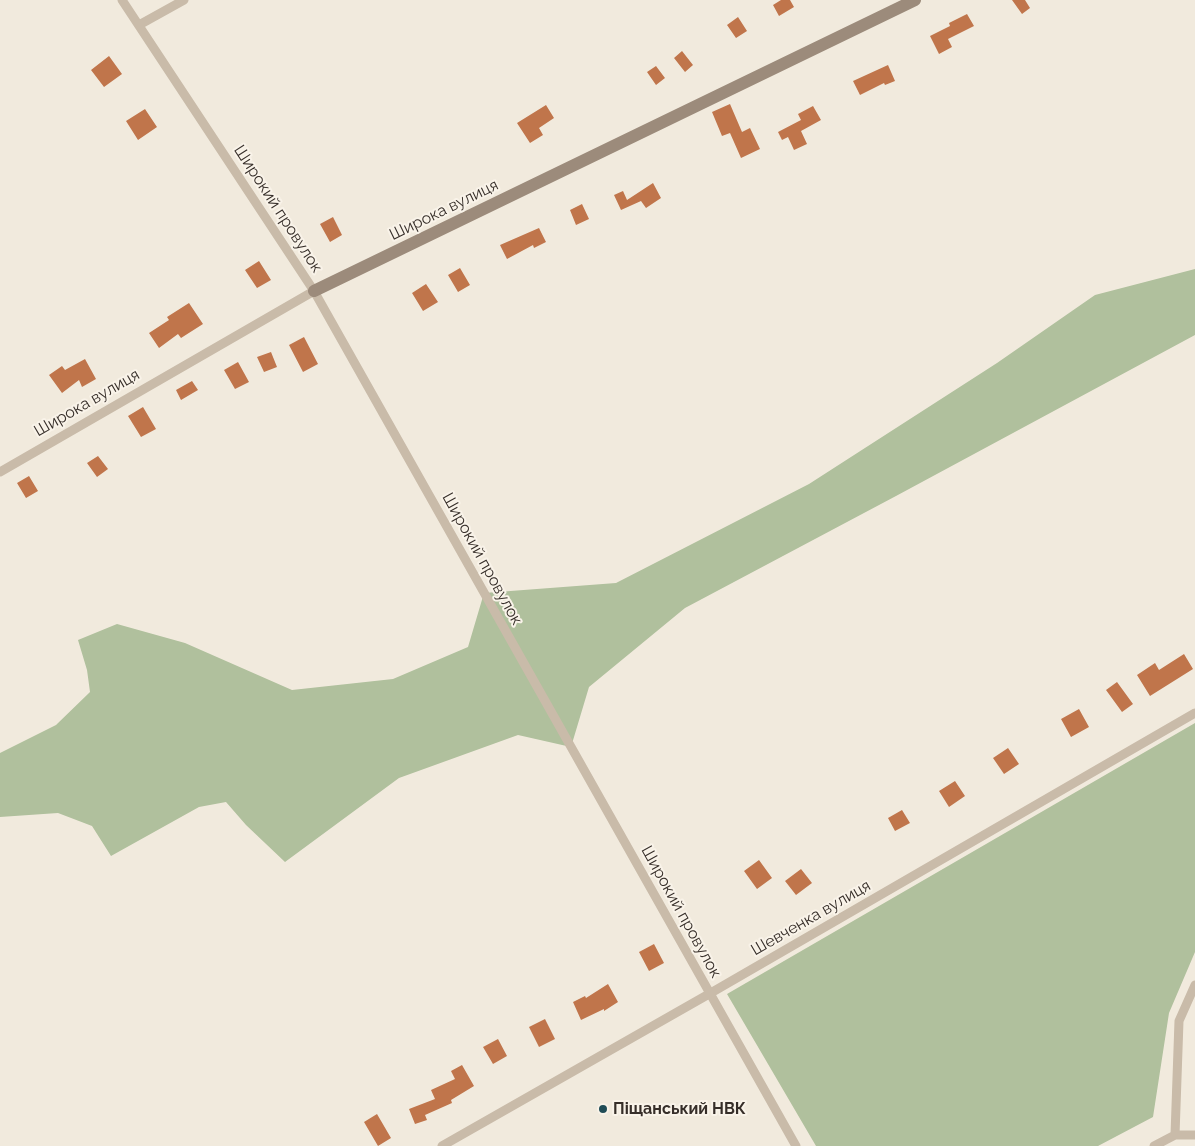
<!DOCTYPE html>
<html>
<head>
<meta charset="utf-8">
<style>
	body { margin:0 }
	canvas { display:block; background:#f1eadd }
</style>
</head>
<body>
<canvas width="1195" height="1146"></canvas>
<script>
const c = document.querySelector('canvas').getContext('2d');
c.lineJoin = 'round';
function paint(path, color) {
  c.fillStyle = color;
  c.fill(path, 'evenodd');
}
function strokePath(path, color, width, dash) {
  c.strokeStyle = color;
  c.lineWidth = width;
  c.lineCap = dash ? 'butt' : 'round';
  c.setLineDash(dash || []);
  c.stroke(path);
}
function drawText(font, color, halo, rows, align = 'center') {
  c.font = font + ' Raleway,sans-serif';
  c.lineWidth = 4;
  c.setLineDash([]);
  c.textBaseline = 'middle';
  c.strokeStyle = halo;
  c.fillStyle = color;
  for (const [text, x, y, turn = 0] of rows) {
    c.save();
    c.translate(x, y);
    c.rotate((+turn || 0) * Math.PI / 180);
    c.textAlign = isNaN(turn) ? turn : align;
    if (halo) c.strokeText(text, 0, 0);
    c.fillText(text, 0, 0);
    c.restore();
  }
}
const green = new Path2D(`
	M1195,269V335L896,496L685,608L589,687L571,747L518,735L399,778L285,862L246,825L226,802L199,807L111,856L92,826L58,813L0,817V753L56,725L90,692L87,670L78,640L117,624L185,643L292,690L393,679L468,647L484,593L616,583L809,484L997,363L1095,295Z
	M1195,723V952L1169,1013L1153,1117L1098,1146H816L727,994Z`);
const building = new Path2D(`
	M781,0H790L794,7L779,16L773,5Z
	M1012,0H1025L1030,8L1022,14Z
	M967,14L974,26L948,39L952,47L939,54L930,36L950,26L949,23Z
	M738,17L747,31L736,38L727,25Z
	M682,51L693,65L685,72L674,58Z
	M109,56L122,74L104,87L91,70Z
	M888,65L895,81L885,85L884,83L860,95L853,81Z
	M656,66L665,78L656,85L647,72Z
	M730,104L742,132L750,128L760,149L741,158L730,133L722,136L712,112Z
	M546,105L554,118L539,128L543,135L530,143L517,123Z
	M813,106L821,120L801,131L807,144L794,150L788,137L782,140L778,132L801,120L798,114Z
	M145,109L157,127L138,140L126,121Z
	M653,183L661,198L646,208L641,201L621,210L614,195L623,191L627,200Z
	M582,204L589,219L576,225L570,210Z
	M333,217L342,235L330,242L320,224Z
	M539,228L546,242L534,248L533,245L507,259L500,245Z
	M259,261L271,280L257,288L245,270Z
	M460,268L470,285L458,292L448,275Z
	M426,284L438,302L423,311L412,293Z
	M189,303L203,324L181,338L178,334L159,348L149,333L169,320L167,317Z
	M304,337L318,364L303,372L289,345Z
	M271,352L277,367L264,372L257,357Z
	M85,359L96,379L82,387L79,380L62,393L49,375L62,366L65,370Z
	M238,362L249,382L235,389L224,370Z
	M192,381L198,390L181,400L176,390Z
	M143,407L156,429L141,437L128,416Z
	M98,456L108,469L97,477L87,463Z
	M29,476L38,491L26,498L17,483Z
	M1184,654L1193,669L1150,696L1137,675L1155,663L1159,670Z
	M1117,682L1133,704L1122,712L1106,690Z
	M1079,709L1089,727L1071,737L1061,719Z
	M1008,748L1019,764L1004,774L993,758Z
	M955,781L965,796L949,807L939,791Z
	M902,810L910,823L895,831L888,818Z
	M759,860L772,878L757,889L744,871Z
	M801,869L812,883L796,895L785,881Z
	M654,944L664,963L649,971L639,952Z
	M608,984L618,1002L604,1011V1009L581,1020L573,1002L585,996L586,998Z
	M545,1019L555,1039L539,1047L529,1027Z
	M498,1039L507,1056L493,1064L483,1047Z
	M462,1065L474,1086L451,1100L452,1103L425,1115L427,1120L415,1124L409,1109L435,1099L431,1090L455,1079L451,1071Z
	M377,1114L391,1138L378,1146L364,1122Z`);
const street = new Path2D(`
	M122,0L314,291L796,1146
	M139,25L184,0
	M0,472L314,291
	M1175,1135L1179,1021L1195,985
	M442,1146L709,994L1195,713
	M1154,1146L1175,1135H1195`);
const secondary = new Path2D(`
	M314,291L915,0`);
const markers = [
	[603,1109,5,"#204c56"]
];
const streetNames = [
	["Широкий провулок",278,209,57],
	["Широка вулиця",444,210,-26],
	["Широка вулиця",87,403,-30],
	["Широкий провулок",482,559,61],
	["Широкий провулок",681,912,61],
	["Шевченка вулиця",811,918,-30]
];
const poiNames = [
	["Піщанський НВК",613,1109]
];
paint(green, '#b0c09d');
paint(building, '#c0754b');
strokePath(street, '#c9bba9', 9);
strokePath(secondary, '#9c8b7b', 12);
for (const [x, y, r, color] of markers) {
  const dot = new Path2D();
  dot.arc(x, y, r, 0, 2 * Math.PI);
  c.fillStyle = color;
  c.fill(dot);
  strokePath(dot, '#f9f3e9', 2);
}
drawText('16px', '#362e29', '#f9f3e9', streetNames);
drawText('bold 16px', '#362e29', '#f9f3e9', poiNames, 'left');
</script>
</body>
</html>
